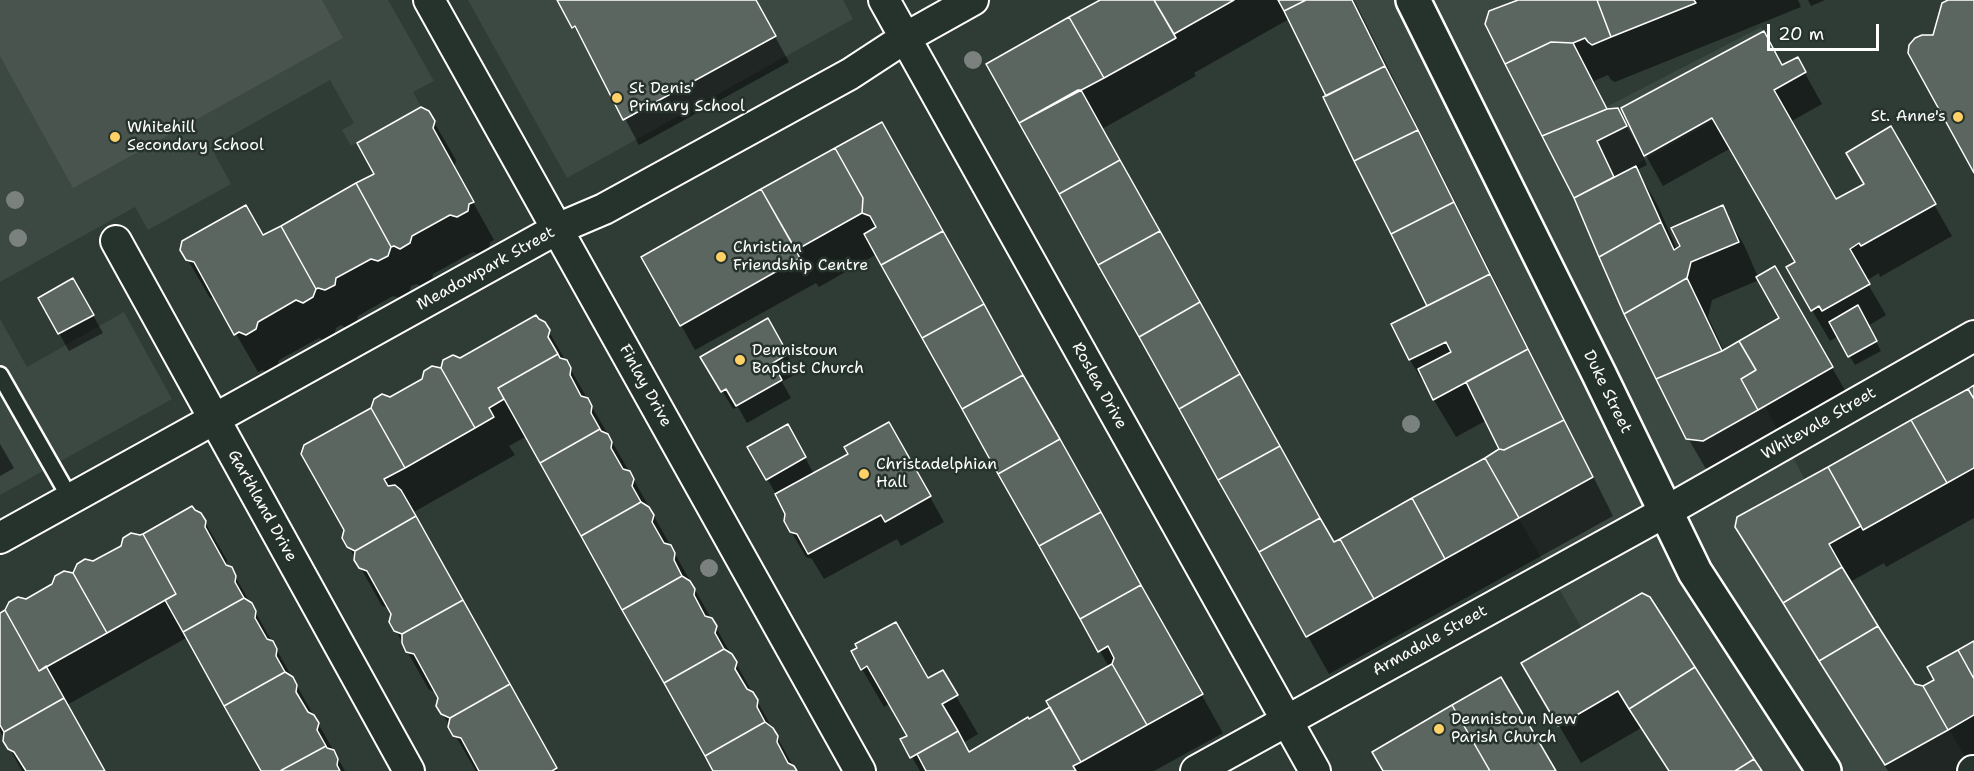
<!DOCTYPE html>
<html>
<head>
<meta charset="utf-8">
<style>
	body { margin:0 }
	#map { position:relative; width:1974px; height:771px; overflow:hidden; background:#2f3b35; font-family:"Shantell Sans",sans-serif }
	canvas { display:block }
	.scale { position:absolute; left:1767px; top:24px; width:112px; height:27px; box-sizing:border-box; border:3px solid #fff; border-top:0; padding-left:8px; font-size:18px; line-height:21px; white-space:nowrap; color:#fff; -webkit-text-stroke:4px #26332d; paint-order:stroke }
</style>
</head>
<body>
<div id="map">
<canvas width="1974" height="771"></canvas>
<div class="scale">20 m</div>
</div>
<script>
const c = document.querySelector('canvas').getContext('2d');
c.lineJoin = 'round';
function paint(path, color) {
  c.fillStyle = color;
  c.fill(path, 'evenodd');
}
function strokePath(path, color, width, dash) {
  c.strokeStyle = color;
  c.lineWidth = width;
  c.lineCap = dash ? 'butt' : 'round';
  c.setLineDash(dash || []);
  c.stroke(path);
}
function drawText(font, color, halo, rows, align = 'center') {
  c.font = font + ' "Shantell Sans",sans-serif';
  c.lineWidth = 5;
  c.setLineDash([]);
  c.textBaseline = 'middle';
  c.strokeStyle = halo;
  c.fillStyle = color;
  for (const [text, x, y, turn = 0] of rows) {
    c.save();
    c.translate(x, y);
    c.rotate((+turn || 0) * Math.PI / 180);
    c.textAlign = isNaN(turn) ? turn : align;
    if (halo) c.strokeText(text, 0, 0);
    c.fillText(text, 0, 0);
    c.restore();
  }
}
const built = new Path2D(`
	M0,0H388L434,81L413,92L421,107L351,146L342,130L354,123L330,80L211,147L231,184L148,230L135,207L0,282Z
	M468,0H843L853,19L567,178Z
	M1314,0H1556L1577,122L1761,27L1790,78L1603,183L1710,405L1748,375L1822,511L1782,533L1896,719L1930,696L1973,771H1709L1601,662L1500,486L1544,461Z
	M124,312L172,399L0,495V319L27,367Z`);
const green = new Path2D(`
	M0,0H322L343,38L73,188L0,56Z`);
const shadow = new Path2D(`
	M559,0H755L789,62L639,145L590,52H588Z
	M1103,0H1354L1613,516L1329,674L988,65ZM1289,19L1429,307L1393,325L1410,360L1456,437L1487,420L1501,450L1334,543L1102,129L1196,76L1194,73Z
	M1523,0H1798L1801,7L1615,82L1611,80L1608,75L1594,81L1608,111L1617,109L1639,147L1764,33L1783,67L1797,59L1822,104L1790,122L1836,201L1866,184L1891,129L1952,236L1880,277L1879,273L1866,281L1886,315L1868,326L1881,351L1855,365L1838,336L1830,341L1812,310L1797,262L1731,148L1663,186L1644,152L1642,153L1647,165L1637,170L1658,206L1677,250L1722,207L1744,245L1758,277L1775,268L1854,406L1710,476L1688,438L1625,313L1575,197ZM1759,280L1781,319L1724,351L1708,317L1712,300Z
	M1808,0H1825L1811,6Z
	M428,112L456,160L454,168L494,240L490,242L489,249L479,254L473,252L433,274L432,281L422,286L416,284L411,286L409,293L400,298L393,296L358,316L356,323L347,328L341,325L336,328L334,335L325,340L319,338L279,360L277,367L268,372L262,370L258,372L216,299L210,298L182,250L263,237L376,174Z
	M903,162L1223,733L1154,771H920L902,740L909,737L890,703L884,707L862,669L853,652L928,680L942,672L978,734L963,743L969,754L1052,708L1109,667L877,254L819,287L816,283L695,350L681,325L764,198Z
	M73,280L103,333L69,351L59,333Z
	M768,320L797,373L782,382L791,398L747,423L738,407L733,409L702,357Z
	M544,323L630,473L796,771H715L527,436L509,446L515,455L412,513L558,771H476L438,706L440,698L437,692L429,690L407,651L391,622L393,614L390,608L382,606L344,538L390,398L460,359Z
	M1974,387V518L1886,567L1884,563L1850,582L1914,686L1923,688L1936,680L1974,642V765L1964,771H1888L1736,527Z
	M788,426L814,474L903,449L944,522L901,546L897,539L824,579L812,559L806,557L785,521L787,514L750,448Z
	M0,444L14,468L0,476Z
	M200,514L227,560L226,566L231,569L345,771H263L188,637L67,705L104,771H22L0,731V615L140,537Z
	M1642,595L1760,771H1668L1641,728L1581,763L1523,664Z`);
const building = new Path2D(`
	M557,0H756L776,36L623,120L575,26L572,28Z
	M1100,0H1154L1176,38L1104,78L1069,17Z
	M1154,0H1234L1174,34Z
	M1278,0H1306L1284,11Z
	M1306,0H1352L1385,66L1326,96L1284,11Z
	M1518,0H1597L1611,37L1592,45L1588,42L1585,38L1573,43L1551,42L1505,64L1485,24L1489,11Z
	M1597,0H1694L1696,3L1611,37Z
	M1948,0H1974V173L1908,53L1909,45L1915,38L1922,35H1933L1942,3Z
	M1069,17L1104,78L1019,123L986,64Z
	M1764,31L1782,65L1798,57L1806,72L1774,90L1836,199L1864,184L1846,153L1891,126L1936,204L1861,246L1859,243L1850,249L1870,284L1822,311L1819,306L1811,311L1786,267L1795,262L1712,118L1644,156L1621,108Z
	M1551,42L1573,43L1607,109L1542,136L1505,64Z
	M1385,66L1418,130L1354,161L1323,97Z
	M1078,90H1081L1120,160L1059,194L1019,123Z
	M421,107L429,111L435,121L433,128L474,202L469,204L468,211L457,217L450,215L412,236L410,243L400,249L394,246L391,247L356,183L374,174L357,143Z
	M1618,108L1627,126L1597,141L1614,177L1574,198L1542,136L1607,109Z
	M882,122L943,231L881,265L864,234L876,227L870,216L862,213L863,198L835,148Z
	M1418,130L1454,202L1391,234L1354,161Z
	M835,148L863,198L862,213L796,250L761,189Z
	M1120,160L1160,231L1098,265L1059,194Z
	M1636,166L1661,222L1599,257L1574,198Z
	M356,183L391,247L388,256L378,261L371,259L336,278L335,285L325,290L318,288L316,289L281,226Z
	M761,189L800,258L680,326L641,257Z
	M1454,202L1490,274L1427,306L1391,234Z
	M246,205L263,235L281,226L316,289L313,297L303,303L296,300L258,322L256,329L246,335L239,332L234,335L194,262L186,260L180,250L182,241Z
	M1723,205L1739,242L1691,262L1687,278L1624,314L1599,257L1661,222L1674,250L1680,246L1671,228Z
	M943,231L984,304L922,338L881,265Z
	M1160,231L1200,302L1139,337L1098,265Z
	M1775,266L1833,367L1758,410L1741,379L1756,370L1739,341L1779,318L1756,277Z
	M1490,274L1528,349L1433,400L1418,369L1451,352L1446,342L1409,360L1391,324Z
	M73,278L94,315L58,334L38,298Z
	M1687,278L1722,351L1656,379L1624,314Z
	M1200,302L1240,374L1179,409L1139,337Z
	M984,304L1023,375L962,409L922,338Z
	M1858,305L1877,341L1848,357L1829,322Z
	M536,315L539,319L545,322L550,330L548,337L558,354L498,388L504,399L489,408L494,417L475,428L441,368L443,360L453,355L460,358Z
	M768,318L788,354L773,363L782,380L736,406L726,389L721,392L700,357Z
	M1739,341L1756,370L1741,379L1758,410L1703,441L1686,439L1656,379L1722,351Z
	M1528,349L1564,420L1504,450L1499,449L1466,382Z
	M558,354L560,358L567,360L571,368L570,375L581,396L588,398L592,406L591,413L600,429L540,463L498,388Z
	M432,366L441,368L475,428L405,468L371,408L374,399L382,394L390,397L422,379L424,371Z
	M1240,374L1280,446L1218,480L1179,409Z
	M1023,375L1060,439L998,474L962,409Z
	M1974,385V399L1968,389Z
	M1968,389L1974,399V468L1947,483L1911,420Z
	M371,408L405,468L384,479L388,486L395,485L401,490L416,516L355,551L347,547L342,538L344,530L301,454L304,445Z
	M1564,420L1593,477L1519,518L1485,458L1499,449L1504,450Z
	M1911,420L1947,483L1863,530L1828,467Z
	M889,422L931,496L885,522L881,515L808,554L797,534L790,532L784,521L785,514L775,494L848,454L844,447Z
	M788,424L806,457L766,480L747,447Z
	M600,429L601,431L608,434L612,442L611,448L623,469L630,471L634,479L632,486L641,502L581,536L540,463Z
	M1060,439L1101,512L1039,546L998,474Z
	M1280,446L1320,518L1259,552L1218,480Z
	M1485,458L1519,518L1445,559L1412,498Z
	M1828,467L1861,526L1829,544L1842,567L1783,603L1735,527L1737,517Z
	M1412,498L1445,559L1374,599L1340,539Z
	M641,502L649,507L654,515L652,522L664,543L671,545L675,553L674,560L682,576L622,610L581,536Z
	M192,506L195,510L201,513L206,521L205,527L226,565L232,567L236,576L235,582L244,598L183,632L165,600L176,594L143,534Z
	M1101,512L1141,585L1080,619L1039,546Z
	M416,516L463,600L402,634L394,631L389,622L391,614L367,571L359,568L354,560L355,551Z
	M1320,518L1334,542L1340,539L1374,599L1306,637L1259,552Z
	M131,533L140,535L143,534L176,594L107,633L73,573L77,564L85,559L93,561L121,546L123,538Z
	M1842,567L1878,626L1819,661L1783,603Z
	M64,571L73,573L107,633L39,671L5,610L9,602L18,597L26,599L52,584L55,576Z
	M682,576L690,581L695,589L694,595L705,616L712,618L717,626L715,633L724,649L664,683L622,610Z
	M1141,585L1203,694L1147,725L1112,664L1114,658L1108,646L1098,652L1080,619Z
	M1642,593L1650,597L1695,667L1629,709L1618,691L1558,726L1521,663Z
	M244,598L252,603L256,611L255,618L267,639L273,641L277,649L276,656L285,672L224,706L183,632Z
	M463,600L510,684L450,718L441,714L436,706L438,698L414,654L406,652L402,643V634Z
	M5,610L39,671L46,666L64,698L4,732L0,725V613Z
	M896,622L928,678L943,670L958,695L942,704L958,731L910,758L900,739L907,736L867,666L861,670L851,651L857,648L855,644Z
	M1878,626L1915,684L1923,686L1948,730L1885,765L1819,661Z
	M1974,641V679L1958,650Z
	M724,649L732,654L737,662L735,669L747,689L753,692L758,700L757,707L765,722L705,756L664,683Z
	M1958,650L1974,679V715L1948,730L1923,686L1934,680L1927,667Z
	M1112,664L1147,725L1081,762L1046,701Z
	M1695,667L1754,759L1735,771H1669L1629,709Z
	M285,672L293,677L297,685L296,692L308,712L314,715L319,723L317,730L326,746L280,771H261L224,706Z
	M1501,677L1556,771H1490L1452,705Z
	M510,684L557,768L552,771H479L461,738L453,736L448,727L450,718Z
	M64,698L105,771H26L14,752L8,749L3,741L4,732Z
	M1452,705L1490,771H1383L1372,752Z
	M1050,707L1081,762L1073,766L1076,771H926L917,754L958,731L969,752L1028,717L1029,719Z
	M765,722L773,728L778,736L777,742L788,763L794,766L797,771H713L705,756Z
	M326,746L327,748L334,750L338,759L337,765L340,771H280Z
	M1754,759L1762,771H1735Z`);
const service = new Path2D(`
	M0,375L70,498`);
const minor = new Path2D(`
	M429,0L860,771
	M884,0L1315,771
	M116,241L409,771
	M0,538L557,229L604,209L850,74L905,38L973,0
	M1196,771L1665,512L1974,336
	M1973,771H1974`);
const tertiary = new Path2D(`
	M1413,0L1599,374L1695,572L1824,771`);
const trees = [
	[973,60],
	[15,200],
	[18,238],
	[1411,424],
	[709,568]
];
const markers = [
	[617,98,6,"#ffd166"],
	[1958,117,6,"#ffd166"],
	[115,137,6,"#ffd166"],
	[721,257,6,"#ffd166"],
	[740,360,6,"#ffd166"],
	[864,474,6,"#ffd166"],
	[1439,729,6,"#ffd166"]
];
const poiNames = [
	["St Denis'",629,89],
	["Primary School",629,107],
	["St. Anne's",1946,117,"right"],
	["Whitehill",127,128],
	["Secondary School",127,146],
	["Christian",733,248],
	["Friendship Centre",733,266],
	["Dennistoun",752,351],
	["Baptist Church",752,369],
	["Christadelphian",876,465],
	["Hall",876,483],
	["Dennistoun New",1451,720],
	["Parish Church",1451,738]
];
const streetNames = [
	["Meadowpark Street",486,269,-29],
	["Finlay Drive",645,386,61],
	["Roslea Drive",1099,386,61],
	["Duke Street",1607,392,64],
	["Whitevale Street",1819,424,-30],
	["Garthland Drive",262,506,61],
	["Armadale Street",1430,641,-29]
];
paint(built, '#3c4842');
paint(green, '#4a544f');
paint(shadow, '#0007');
paint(building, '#5b6661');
strokePath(building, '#fff', 1.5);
strokePath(service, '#fff', 20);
strokePath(minor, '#fff', 34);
strokePath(tertiary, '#fff', 38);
strokePath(service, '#26332d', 15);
strokePath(minor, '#26332d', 30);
strokePath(tertiary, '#26332d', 33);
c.fillStyle = '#7a817e';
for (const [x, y] of trees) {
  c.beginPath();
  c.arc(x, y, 9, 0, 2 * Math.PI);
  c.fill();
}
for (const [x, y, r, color] of markers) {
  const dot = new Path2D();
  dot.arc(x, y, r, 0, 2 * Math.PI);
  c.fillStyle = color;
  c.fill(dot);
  strokePath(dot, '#26332d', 2);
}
drawText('16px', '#fff', '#26332d', poiNames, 'left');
drawText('16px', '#fff', '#26332d', streetNames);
</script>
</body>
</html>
